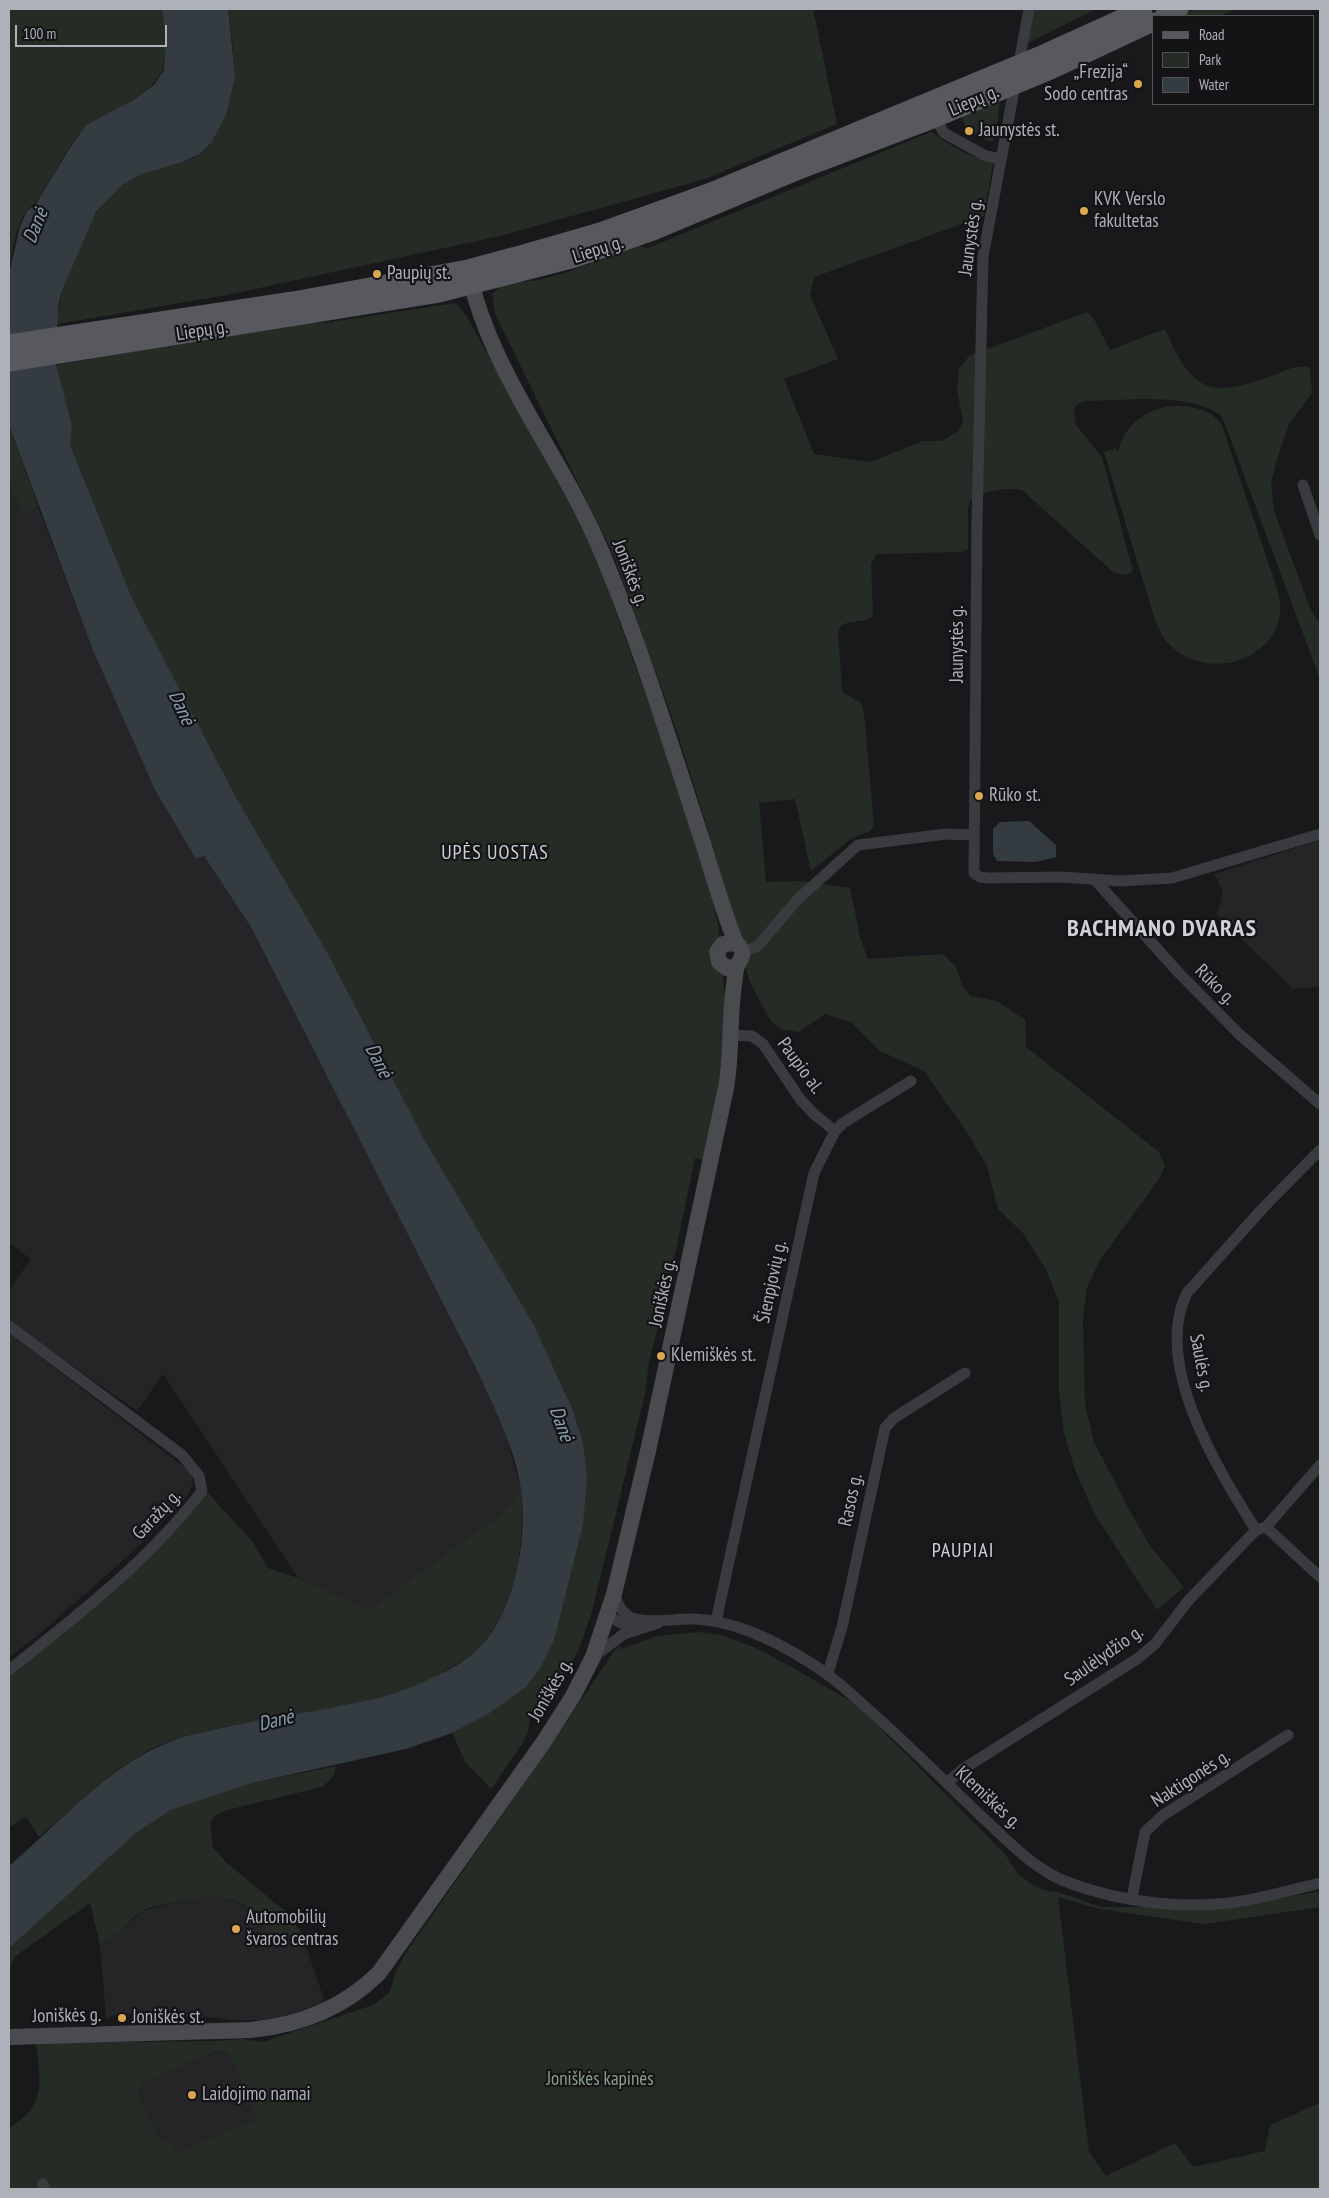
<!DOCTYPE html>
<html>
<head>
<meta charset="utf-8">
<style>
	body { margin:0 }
	#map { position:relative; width:1329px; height:2198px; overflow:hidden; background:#19191b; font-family:"PT Sans Narrow",sans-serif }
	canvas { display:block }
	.frame { position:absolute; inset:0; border:10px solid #adb1b9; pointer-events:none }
	.legend { position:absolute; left:1152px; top:15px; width:162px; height:90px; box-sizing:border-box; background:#141416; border:1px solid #515357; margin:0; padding:6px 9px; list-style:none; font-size:15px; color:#adb1b9 }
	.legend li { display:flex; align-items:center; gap:10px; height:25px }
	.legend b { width:25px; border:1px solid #515357 }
	.scale { position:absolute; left:15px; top:25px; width:152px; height:22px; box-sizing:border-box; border:2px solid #adb1b9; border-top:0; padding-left:6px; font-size:15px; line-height:18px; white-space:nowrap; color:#adb1b9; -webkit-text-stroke:4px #141416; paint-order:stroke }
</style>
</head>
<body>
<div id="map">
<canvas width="1329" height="2198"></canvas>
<div class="frame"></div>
<ul class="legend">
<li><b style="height:6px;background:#57595e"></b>Road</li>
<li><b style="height:14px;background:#252c26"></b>Park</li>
<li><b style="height:14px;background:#343c42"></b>Water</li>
</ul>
<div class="scale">100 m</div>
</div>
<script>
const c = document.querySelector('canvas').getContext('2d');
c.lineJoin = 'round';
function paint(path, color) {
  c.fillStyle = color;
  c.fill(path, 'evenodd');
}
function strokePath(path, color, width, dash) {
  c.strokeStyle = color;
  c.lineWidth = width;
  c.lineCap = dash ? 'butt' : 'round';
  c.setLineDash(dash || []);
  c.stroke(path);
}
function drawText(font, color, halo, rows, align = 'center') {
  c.font = font + ' "PT Sans Narrow",sans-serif';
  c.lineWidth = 4.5;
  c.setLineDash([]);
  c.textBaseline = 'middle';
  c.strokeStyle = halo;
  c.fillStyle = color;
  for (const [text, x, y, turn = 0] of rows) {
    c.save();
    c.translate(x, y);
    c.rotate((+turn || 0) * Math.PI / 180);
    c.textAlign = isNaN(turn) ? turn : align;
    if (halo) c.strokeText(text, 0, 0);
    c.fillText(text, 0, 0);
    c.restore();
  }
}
const built = new Path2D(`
	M9,479L24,513L38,506L92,648L155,790L196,859L204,856L251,927L479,1374L507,1438L521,1489L503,1513L370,1611L298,1578L163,1374L137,1411L9,1321V1290L31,1259L9,1243Z
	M1320,840V987L1293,989L1217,915L1223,892L1214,874Z
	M9,1333L183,1466L192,1474L193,1483L188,1495L135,1550L36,1637L9,1657Z
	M203,1895L221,1896L237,1902L254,1912L265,1924L275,1942L301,1932L325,2002L279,2018L260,2020H231L210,2017L148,2018L142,2014H119L106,2018L100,1945L116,1936L142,1911Z
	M218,2051L226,2052L230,2055L256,2119L177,2152L171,2142L159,2139L138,2095L139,2089L146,2082Z`);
const green = new Path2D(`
	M9,9H162C170,70 170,79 115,110C106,115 92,120 85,127C65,149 53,177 37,201C35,205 29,207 26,211C15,228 12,254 9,274Z
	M228,9H813L837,124L705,179L500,236L227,295L57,324C60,274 92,195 141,174C160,166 181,166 199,155C207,149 213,140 217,131C240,89 234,54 228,9Z
	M1034,9H1096L1028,43Z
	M1194,9H1236L1219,16H1178Z
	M1000,101L995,139L992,141H989C976,134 962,130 962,114Z
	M931,132C952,147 969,156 993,163L984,216L814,277L810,295L838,359L784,379L814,454L870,462L923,441H942L957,432L963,422L957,389L959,369L969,356L1087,312L1095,321L1110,350L1165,329C1192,392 1209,399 1274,375C1287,370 1297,364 1310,368L1312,393L1289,424L1277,459L1271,483L1274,511L1310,608L1320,625V679L1222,416C1186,391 1127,401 1084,401L1075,406L1074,413L1076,425L1102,457L1133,571L1126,575L1114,573L1022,490C1002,487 989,491 971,499L968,509V549L962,552L877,554L871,564L873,616C863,625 842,617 838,632L842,692L861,703L864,713L874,827L868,832L852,838L811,871L795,799L759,803L766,882L799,881L850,888L860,937L868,959L943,954L956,967L962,985L971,996L997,1001L1025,1020L1026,1047L1159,1152L1165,1166L1159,1179L1100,1260L1087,1288L1083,1317L1085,1404L1094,1442L1131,1513L1150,1546L1184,1587L1157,1610L1095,1515L1075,1470L1064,1433L1059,1391V1302L1046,1269L1023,1233L998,1209L987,1166L966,1131L924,1071L880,1051L851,1022L825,1014L799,1032L781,1029L771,1021L750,983L715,853L676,728L614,556L495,314L492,294L503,284L539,280L571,271L636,245L648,248Z
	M456,303L467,317L591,543L665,749L710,891L718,925L724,987L726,1037L724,1066L706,1161L695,1158L668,1288L649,1362L645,1394L591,1615L578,1651L569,1668L547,1700L536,1707L530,1714L529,1729L522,1744L491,1789L466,1763L452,1733L488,1714L541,1667L554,1640L587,1476L583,1443L573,1409L534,1325L424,1139L327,952L238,801L132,598L70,445L72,425L56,365L91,359V355L279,324L331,322Z
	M1172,406C1191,406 1210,408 1222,425L1278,592C1294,654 1213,686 1171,646C1163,639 1159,629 1155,620L1104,452L1116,448L1118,452C1124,425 1146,409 1172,406Z
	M9,425L38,506L24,514L9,479Z
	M521,1489C525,1544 517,1609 476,1651C469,1658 458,1663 450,1668C367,1718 264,1711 173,1740C126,1755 77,1805 39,1837L26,1817L9,1827V1676C49,1644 87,1611 125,1577C155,1550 185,1525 206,1491L252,1541L268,1568L298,1578L370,1610L503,1513Z
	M699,1632L720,1635L754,1647L790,1666L857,1705L1005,1854L1018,1874L1036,1887L1047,1891L1058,1892L1101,1907H1237L1320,1891V1907L1204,1924L1100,1909L1058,1897L1089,2152L1106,2176L1175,2143L1193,2167L1265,2151L1270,2125L1320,2103V2189H9V2128C46,2107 41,2080 36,2043L219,2041L241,2039L263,2042L373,2005L390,1992L395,1973L405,1954L547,1751L615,1650L620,1646L622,1649L657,1636ZM217,2051L226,2052L230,2055L256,2119L177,2152L171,2142L159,2139L138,2095L139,2089L146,2082Z
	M336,1766C335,1777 330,1780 322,1787L227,1810L216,1815L210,1822L213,1848L228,1864L284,1910L301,1932L275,1942C250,1897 225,1890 175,1902C165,1905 150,1906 142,1911C132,1916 125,1929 117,1935C112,1939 105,1942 100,1945L90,1903L17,1955L9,1967V1948L12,1944L136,1833L171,1810L252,1783Z`);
const water = new Path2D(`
	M162,9H228L235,77L226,115L211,143L200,154L183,162L141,174L122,185L96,212L62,290L58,306L56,365L72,425L70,445L132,598L238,801L327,952L424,1139L534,1325L573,1410L583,1443L587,1476L583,1524L554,1640L541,1667L526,1687L488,1714L452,1733L406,1749L252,1783L171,1810L136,1833L9,1948V1866C60,1823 108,1765 172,1741C183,1736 196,1734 208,1731C264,1717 322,1712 378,1698C404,1692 455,1670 475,1652C514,1617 528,1540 521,1490C516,1450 495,1411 479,1374L251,927L204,856L196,859L155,790L92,648L9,425V274L20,226L27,211L36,204L69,149L86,125L133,100L154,85L164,70L166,41Z
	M1029,821L1056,845V857L1036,862L997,861L993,854V829L1000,822Z`);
const minor = new Path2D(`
	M1029,9L983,257L977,522L974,873L980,877L988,878L1061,877L1120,881L1172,878L1320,834
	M935,118L944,133L986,156L1001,159
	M1303,485L1320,535
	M1095,880L1178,972L1239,1034L1320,1104
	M743,952L758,946L797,900L858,845L946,834L974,835
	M731,1035L752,1036L763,1044L800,1099L814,1114L835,1131
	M9,1326L182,1455L199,1476L202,1491C148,1561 77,1616 9,1670
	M1266,1527L1320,1577
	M1256,1530C1218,1470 1152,1364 1187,1293L1262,1209L1320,1150
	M614,1594C618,1603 621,1613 630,1617C650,1625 675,1618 695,1619C735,1621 776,1641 809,1662C832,1676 850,1693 870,1711C908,1744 943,1780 980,1815C1006,1839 1033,1869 1067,1882C1122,1903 1190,1911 1248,1900C1273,1895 1296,1889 1320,1883
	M608,1616L634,1630
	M716,1621L814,1173L835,1131L843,1123L911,1081
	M593,1657L624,1634L658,1623
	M828,1673L842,1627L885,1428L894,1418L965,1373
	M947,1783L963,1769L1137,1659L1155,1644L1188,1601L1256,1530L1266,1527L1320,1465
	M1132,1898L1145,1832L1162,1816L1288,1735
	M43,2184L45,2189`);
const secondary = new Path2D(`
	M469,273C490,371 560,455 599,546C640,643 671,746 704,846C714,879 723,911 736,943
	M9,2037L251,2030C300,2025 344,2008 379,1973L543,1743L573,1696L593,1657L614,1594L648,1451L726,1088C732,1054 729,1019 734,985C735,979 735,971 737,966C742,957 746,951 736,943L723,944L717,952L719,962L727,968L737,966`);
const primary = new Path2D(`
	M1164,16L1179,9
	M9,344L293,301L468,269L524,254L603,231L711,192L1046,53L1143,9
	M9,362L439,293L575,258L653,231L801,169L935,118L1053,69L1153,22`);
const markers = [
	[1138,84,5,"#dca650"],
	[969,131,5,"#dca650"],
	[1084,211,5,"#dca650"],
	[377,274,5,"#dca650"],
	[979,796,5,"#dca650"],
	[661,1356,5,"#dca650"],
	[236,1929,5,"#dca650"],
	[122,2018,5,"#dca650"],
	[192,2095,5,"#dca650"]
];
const poiNames = [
	["„Frezija“",1128,73,"right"],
	["Sodo centras",1128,95,"right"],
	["Jaunystės st.",979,131],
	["KVK Verslo",1094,200],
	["fakultetas",1094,222],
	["Paupių st.",387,274],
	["Rūko st.",989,796],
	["Klemiškės st.",671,1356],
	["Automobilių",246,1918],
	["švaros centras",246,1940],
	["Joniškės st.",132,2018],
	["Laidojimo namai",202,2095]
];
const streetNames = [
	["Liepų g.",974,101,-23],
	["Jaunystės g.",971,237,-82],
	["Liepų g.",598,250,-18],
	["Liepų g.",202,331,-9],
	["Joniškės g.",630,573,69],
	["Jaunystės g.",958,644,-90],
	["Rūko g.",1215,985,45],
	["Paupio al.",800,1066,54],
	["Šienpjovių g.",772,1282,-78],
	["Joniškės g.",663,1293,-78],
	["Saulės g.",1201,1363,79],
	["Rasos g.",851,1500,-78],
	["Garažų g.",157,1515,-47],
	["Saulėlydžio g.",1104,1656,-35],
	["Joniškės g.",551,1690,-60],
	["Naktigonės g.",1191,1779,-33],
	["Klemiškės g.",988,1798,43],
	["Joniškės g.",67,2016,-1]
];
const parkNames = [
	["Joniškės kapinės",600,2080]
];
const waterNames = [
	["Danė",36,226,-68],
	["Danė",181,708,65],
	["Danė",378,1061,63],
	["Danė",561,1424,70],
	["Danė",276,1721,-14]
];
const neighbourhoodNames = [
	["UPĖS UOSTAS",495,853],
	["PAUPIAI",963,1551]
];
const districtNames = [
	["BACHMANO DVARAS",1162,929]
];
paint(built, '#252528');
paint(green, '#252c26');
paint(water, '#343c42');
strokePath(minor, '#3a3b3f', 11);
strokePath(secondary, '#494b4f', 16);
strokePath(primary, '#57595e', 19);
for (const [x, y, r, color] of markers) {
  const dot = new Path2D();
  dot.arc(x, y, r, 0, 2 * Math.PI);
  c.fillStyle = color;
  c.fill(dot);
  strokePath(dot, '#141416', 2);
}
drawText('19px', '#adb1b9', '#141416', poiNames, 'left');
drawText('19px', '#adb1b9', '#141416', streetNames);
drawText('19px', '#87a187', '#141416', parkNames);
drawText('italic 20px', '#899faf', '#141416', waterNames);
c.letterSpacing = '1px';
drawText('20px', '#cdd0d5', '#141416', neighbourhoodNames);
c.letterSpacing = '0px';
c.letterSpacing = '1px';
drawText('bold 24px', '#cdd0d5', '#141416', districtNames);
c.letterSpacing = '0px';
</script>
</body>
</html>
